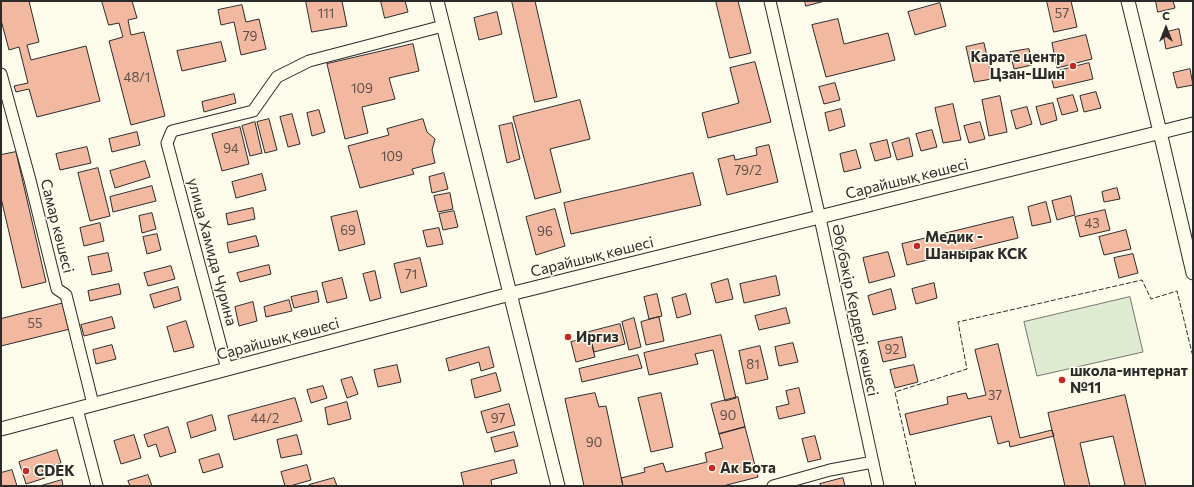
<!DOCTYPE html>
<html>
<head>
<meta charset="utf-8">
<style>
	body { margin:0 }
	#map { position:relative; width:1194px; height:487px; overflow:hidden; background:#fdfbea; font-family:Commissioner,sans-serif }
	canvas { display:block }
	.frame { position:absolute; inset:0; border:2px solid #2b2b2b; pointer-events:none }
	.north { position:absolute; left:1146px; top:8px; width:40px; height:40px; -webkit-text-stroke:3px #fdfbea; paint-order:stroke; rotate:0deg; font-size:11px; font-weight:700; line-height:16px; text-align:center; color:#2b2b2b }
	.north::after { content:''; display:block; margin:auto; width:14px; height:18px; background:#2b2b2b; clip-path:polygon(50% 0,100% 100%,50% 72%,0 100%) }
</style>
</head>
<body>
<div id="map">
<canvas width="1194" height="487"></canvas>
<div class="frame"></div>
<div class="north">С</div>
</div>
<script>
const c = document.querySelector('canvas').getContext('2d');
c.lineJoin = 'round';
function paint(path, color) {
  c.fillStyle = color;
  c.fill(path, 'evenodd');
}
function strokePath(path, color, width, dash) {
  c.strokeStyle = color;
  c.lineWidth = width;
  c.lineCap = dash ? 'butt' : 'round';
  c.setLineDash(dash || []);
  c.stroke(path);
}
function drawText(font, color, halo, rows, align = 'center') {
  c.font = font + ' Commissioner,sans-serif';
  c.lineWidth = 3;
  c.setLineDash([]);
  c.textBaseline = 'middle';
  c.strokeStyle = halo;
  c.fillStyle = color;
  for (const [text, x, y, turn = 0] of rows) {
    c.save();
    c.translate(x, y);
    c.rotate((+turn || 0) * Math.PI / 180);
    c.textAlign = isNaN(turn) ? turn : align;
    if (halo) c.strokeText(text, 0, 0);
    c.fillText(text, 0, 0);
    c.restore();
  }
}
const green = new Path2D(`
	M1130,297L1143,352L1037,376L1024,322Z`);
const building = new Path2D(`
	M1,1H29L39,42L27,45L31,60L86,46L100,101L37,117L29,89L16,92L14,86L28,83L19,47L9,50L1,20Z
	M102,1H132L137,18L128,20L131,35L144,32L165,116L131,125L109,41L123,37L119,23L109,25Z
	M306,1H342L347,26L312,32Z
	M381,1H405L408,12L385,18Z
	M512,1H535L557,97L535,102Z
	M716,1H738L751,53L730,58Z
	M805,1H825L806,6Z
	M1047,1H1071L1077,27L1054,32Z
	M1156,1H1173L1175,8L1158,12Z
	M940,3L946,26L915,35L908,12Z
	M242,5L246,22L259,19L266,49L241,55L234,22L221,25L218,10Z
	M497,12L502,34L479,40L474,18Z
	M838,19L844,44L888,33L895,60L826,77L812,25Z
	M1179,29L1182,45L1166,49L1163,33Z
	M1086,35L1092,59L1057,68L1052,43Z
	M221,42L226,61L182,71L177,51Z
	M984,43L992,79L974,82L966,47Z
	M413,44L419,71L389,78L395,99L362,107L368,133L345,139L327,64Z
	M1029,49L1032,65L1014,69L1010,52Z
	M755,62L771,122L708,138L702,113L739,103L730,68Z
	M1089,63L1093,79L1054,88L1050,73Z
	M1190,69L1193,85L1177,88L1173,73Z
	M835,83L840,100L824,104L819,87Z
	M1096,92L1101,108L1084,112L1080,96Z
	M234,94L236,103L204,112L202,102Z
	M1073,95L1078,111L1062,115L1057,99Z
	M1000,96L1007,132L989,136L982,100Z
	M580,100L590,139L550,149L561,192L535,199L513,117Z
	M1053,103L1057,120L1041,125L1036,107Z
	M953,104L961,140L943,143L935,108Z
	M1027,107L1032,124L1016,129L1011,111Z
	M841,109L845,126L829,131L825,113Z
	M319,110L325,132L312,136L307,113Z
	M292,114L300,144L288,147L280,117Z
	M269,119L277,150L265,153L257,122Z
	M423,119L427,132L435,139L432,150L435,163L412,169L414,174L360,188L348,146L389,135L387,129Z
	M255,122L262,153L250,156L242,126Z
	M980,122L985,139L969,143L964,126Z
	M512,123L520,159L507,163L499,126Z
	M240,127L249,164L222,171L212,134Z
	M932,130L937,147L921,151L916,134Z
	M137,132L140,145L112,152L109,139Z
	M909,138L913,156L897,160L892,143Z
	M887,140L891,157L875,161L870,144Z
	M769,145L778,182L727,195L718,159L734,155L735,160L757,155L756,148Z
	M87,147L91,163L60,170L56,154Z
	M856,150L861,168L844,172L840,154Z
	M16,152L46,282L22,288L1,198V155Z
	M145,161L150,177L115,188L110,171Z
	M98,168L110,216L90,221L78,173Z
	M444,173L448,189L432,193L429,177Z
	M693,173L701,205L571,234L564,203Z
	M262,174L266,190L236,198L232,182Z
	M152,186L156,201L113,212L110,197Z
	M1117,188L1120,199L1104,202L1102,192Z
	M450,193L453,209L438,212L434,196Z
	M1071,196L1075,215L1057,220L1052,201Z
	M1046,202L1051,222L1032,226L1028,207Z
	M253,208L255,219L228,225L226,214Z
	M555,209L565,246L536,255L526,217Z
	M1105,210L1110,230L1080,237L1075,217Z
	M357,211L365,244L339,251L331,217Z
	M454,211L458,227L443,230L439,214Z
	M152,213L156,229L142,233L139,216Z
	M1013,217L1018,238L907,265L902,244Z
	M100,223L104,241L84,246L80,228Z
	M439,228L443,244L427,247L423,231Z
	M1126,230L1131,249L1104,255L1099,237Z
	M157,234L161,250L147,254L143,237Z
	M256,236L259,246L229,253L227,243Z
	M888,252L895,276L869,283L863,258Z
	M108,253L112,271L92,275L88,257Z
	M1133,254L1138,273L1119,278L1114,258Z
	M420,258L427,286L401,293L394,264Z
	M269,265L271,274L240,282L237,273Z
	M171,266L175,279L148,286L144,273Z
	M375,271L381,298L370,301L363,274Z
	M776,276L780,295L744,303L740,284Z
	M342,278L347,298L327,303L322,283Z
	M728,279L733,299L716,303L711,284Z
	M934,283L937,298L916,304L912,289Z
	M119,284L121,294L90,301L88,291Z
	M178,287L181,300L154,308L150,295Z
	M891,289L896,309L873,315L868,296Z
	M317,291L319,302L294,308L291,297Z
	M657,294L662,316L649,319L644,297Z
	M686,294L691,314L677,318L672,298Z
	M289,300L292,311L266,317L264,307Z
	M253,302L257,321L239,326L235,307Z
	M64,303L70,329L1,346V319Z
	M786,308L790,323L759,330L755,316Z
	M112,317L115,328L84,336L81,325Z
	M659,317L664,341L646,345L641,322Z
	M634,318L641,347L629,350L622,322Z
	M186,321L194,347L174,352L167,327Z
	M620,324L625,344L594,352L589,332Z
	M721,335L736,398L725,401L713,350L695,354L698,364L649,375L644,353Z
	M902,337L906,357L883,362L878,342Z
	M590,338L595,357L576,362L571,342Z
	M793,343L798,362L779,366L775,347Z
	M998,344L1020,438L1052,430L1054,436L1010,447L1009,441L998,444L991,416L910,435L905,414L948,404L947,397L966,393L968,399L986,395L975,350Z
	M112,345L116,359L96,364L93,350Z
	M760,346L768,379L746,384L739,351Z
	M489,347L494,367L481,371L479,362L449,371L446,359Z
	M638,355L642,368L582,382L579,369Z
	M397,365L401,382L378,387L374,370Z
	M914,365L918,382L895,388L890,370Z
	M496,373L501,391L475,398L471,380Z
	M352,377L358,394L347,398L341,380Z
	M323,386L327,398L311,403L307,390Z
	M799,388L805,413L779,419L776,407L789,404L786,391Z
	M595,393L599,407L606,406L623,486H584L565,399Z
	M661,393L673,447L651,452L638,398Z
	M1125,395L1146,486H1121L1125,485L1113,436L1080,443L1090,486H1065L1048,413Z
	M738,397L745,427L719,434L711,404Z
	M295,398L302,421L234,440L228,416Z
	M347,402L351,419L328,425L325,408Z
	M509,404L515,425L487,433L481,412Z
	M212,415L216,430L191,438L187,423Z
	M168,427L176,452L160,457L156,444L148,447L144,435Z
	M745,427L758,477L723,486H623L621,478L645,472L644,468L663,463L666,472L707,462L705,453L723,448L719,434Z
	M514,432L518,446L495,452L491,438Z
	M134,435L141,458L121,464L114,441Z
	M297,435L302,454L281,458L277,440Z
	M815,436L821,459L808,462L802,439Z
	M57,450L61,463L42,469L45,478L26,484L19,462Z
	M219,454L223,467L203,473L199,460Z
	M514,460L517,473L491,480L492,486H464L461,473Z
	M307,465L311,480L290,486H285L281,472Z
	M12,470L17,486H1V473Z
	M148,475L152,486H130L128,481Z
	M334,478L337,486H309V485Z
	M843,478L845,486H821L820,484Z
	M62,480L63,486H40Z`);
const minor = new Path2D(`
	M770,1L820,218L878,486
	M1,74L30,180L54,277L57,289L66,295L93,404
	M227,369L167,143L172,131L253,111L277,77L309,61L443,26
	M77,409L97,486
	M773,486L830,470L873,462`);
const tertiary = new Path2D(`
	M437,1L558,486
	M1128,1L1160,132L1193,273
	M1,429L510,294L1193,124`);
const fence = new Path2D(`
	M916,486L895,392L967,369L958,322L1142,280L1151,299L1177,291L1193,357`);
const markers = [
	[1073,66,4,"#c62828"],
	[917,246,4,"#c62828"],
	[568,337,4,"#c62828"],
	[1062,380,4,"#c62828"],
	[712,468,4,"#c62828"],
	[26,471,4,"#c62828"]
];
const numberNames = [
	["111",326,14],
	["57",1062,14],
	["79",250,37],
	["48/1",137,78],
	["109",362,89],
	["94",231,149],
	["109",392,157],
	["79/2",748,171],
	["43",1092,224],
	["69",348,231],
	["96",545,232],
	["71",411,275],
	["55",35,324],
	["92",892,350],
	["81",753,365],
	["37",995,396],
	["90",728,416],
	["44/2",265,419],
	["97",498,419],
	["90",594,443]
];
const poiNames = [
	["Карате центр",1065,57,"right"],
	["Цзан-Шин",1065,74,"right"],
	["Медик -",925,237],
	["Шанырак КСК",925,254],
	["Иргиз",576,337],
	["школа-интернат",1070,371],
	["№11",1070,388],
	["Ак Бота",720,468],
	["CDEK",34,471]
];
const streetNames = [
	["Сарайшық көшесі",907,179,-14],
	["Самар көшесі",57,226,76],
	["улица Хамида Чурина",212,252,75],
	["Сарайшық көшесі",592,257,-14],
	["Әбубәкір Кердері көшесі",855,310,78],
	["Сарайшық көшесі",278,339,-15]
];
paint(green, '#deebd1');
strokePath(green, '#74746e', 1);
paint(building, '#f2b8a0');
strokePath(building, '#2b2b2b', 1);
strokePath(minor, '#2b2b2b', 13);
strokePath(tertiary, '#2b2b2b', 15);
strokePath(minor, '#fdfbea', 11);
strokePath(tertiary, '#fdfbea', 13);
strokePath(fence, '#2b2b2b', 1, [5, 2]);
for (const [x, y, r, color] of markers) {
  const dot = new Path2D();
  dot.arc(x, y, r, 0, 2 * Math.PI);
  c.fillStyle = color;
  c.fill(dot);
  strokePath(dot, '#fdfbea', 1.5);
}
drawText('13px', '#5d4e48', null, numberNames);
drawText('bold 15px', '#2b2b2b', '#fdfbea', poiNames, 'left');
drawText('15px', '#2b2b2b', '#fdfbea', streetNames);
</script>
</body>
</html>
